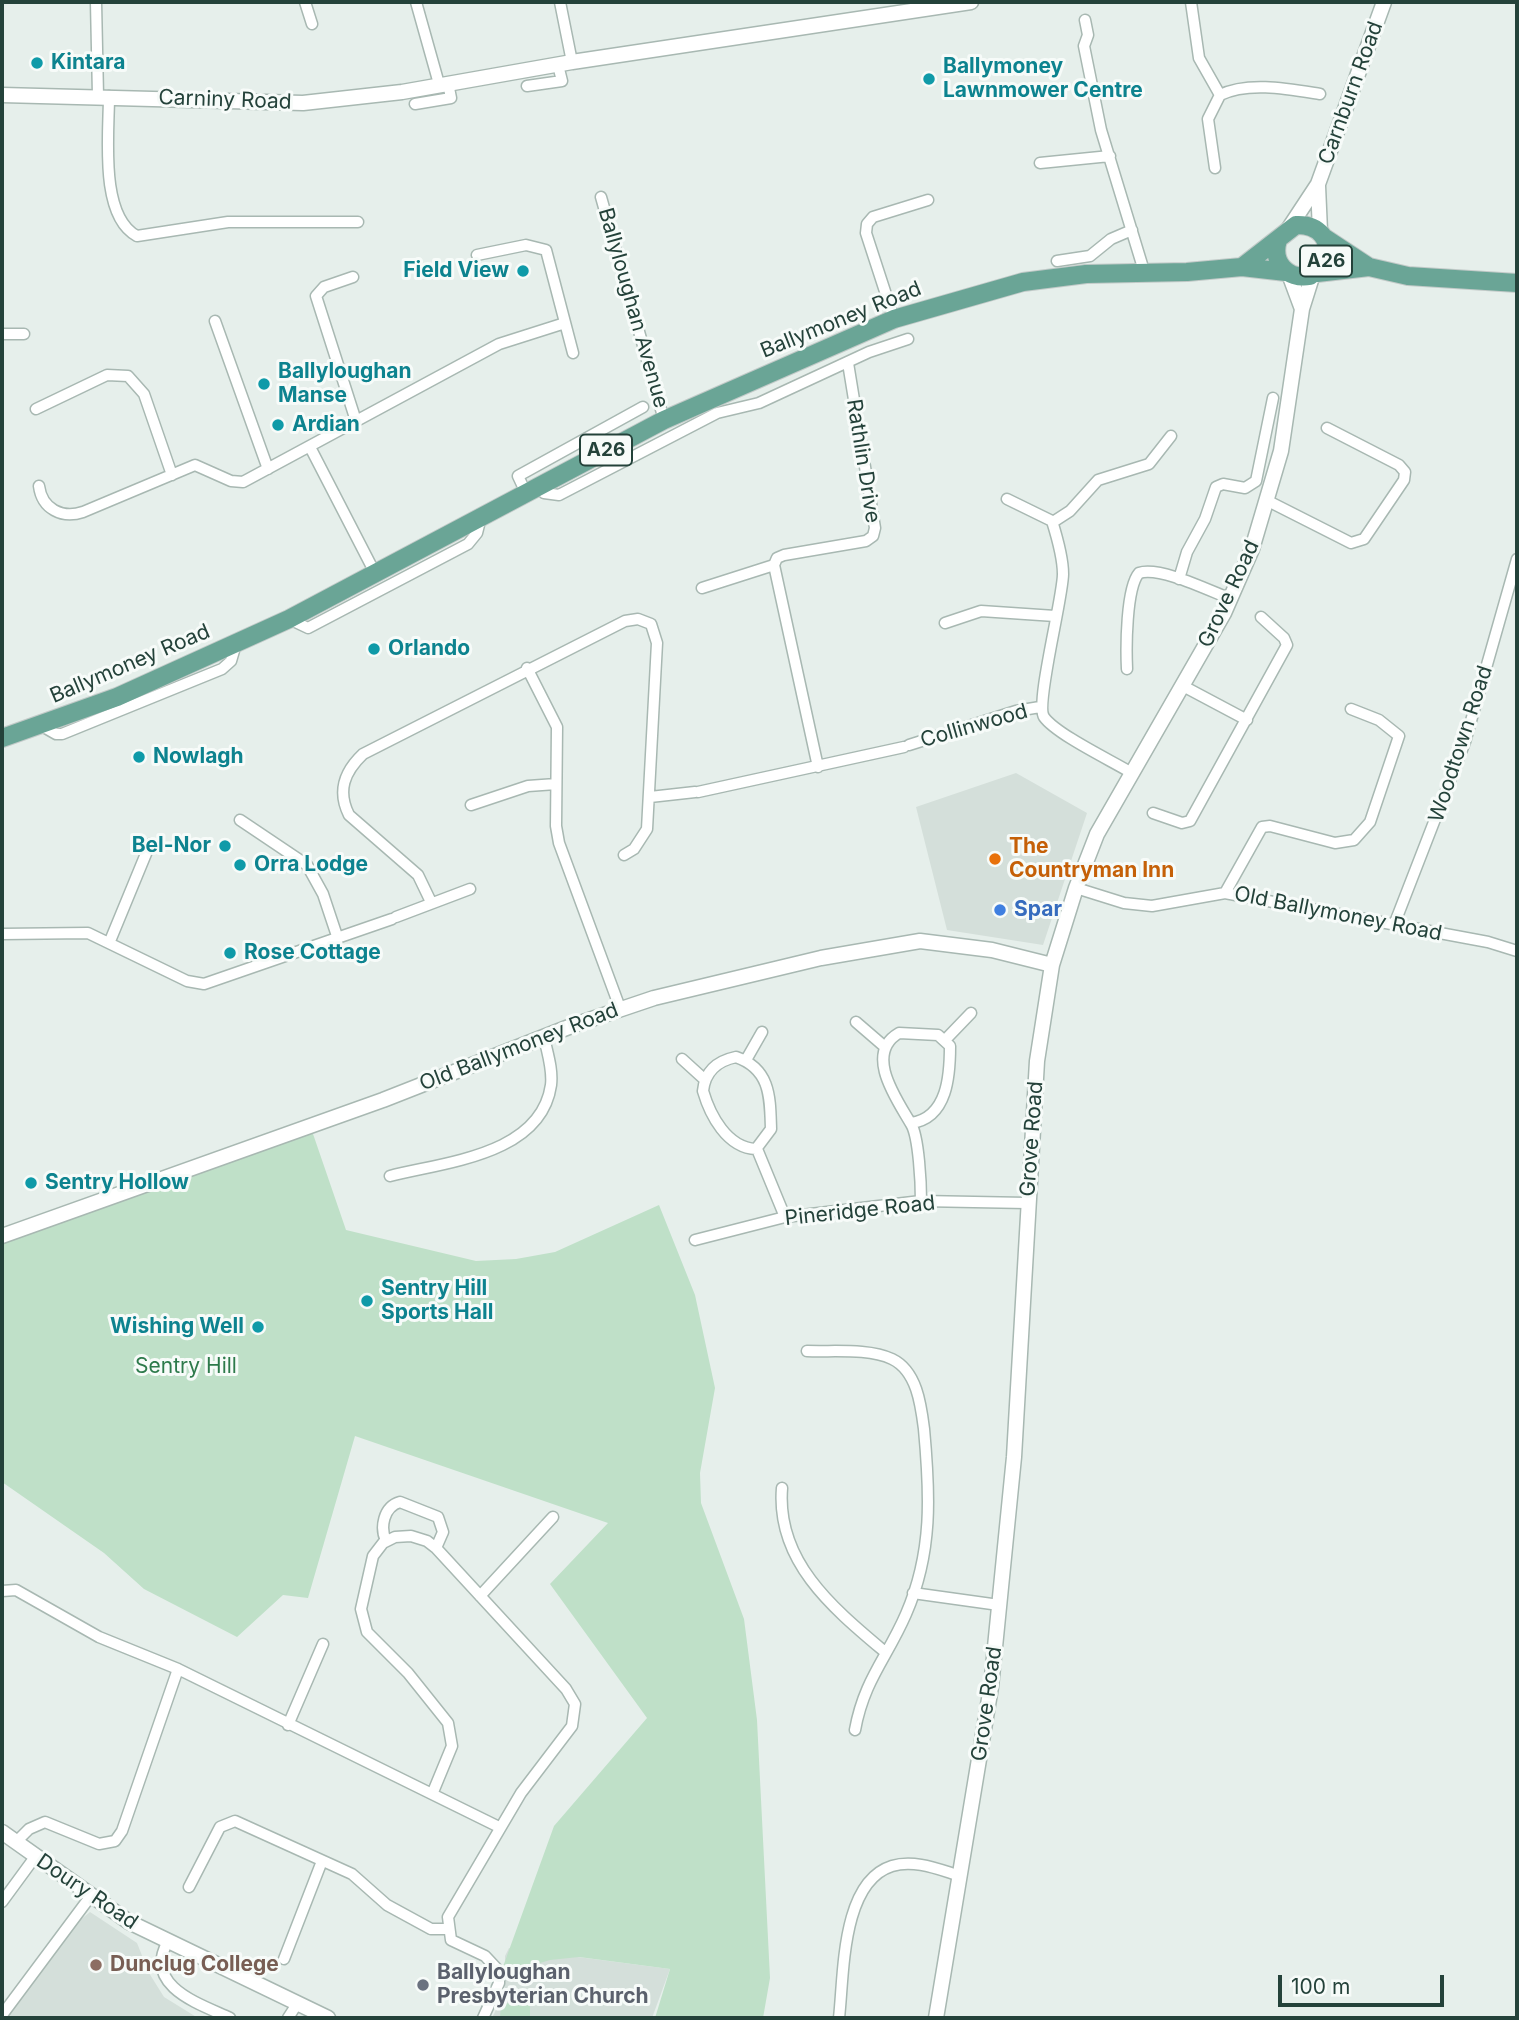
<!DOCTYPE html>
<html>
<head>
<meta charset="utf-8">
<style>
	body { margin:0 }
	#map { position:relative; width:1519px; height:2020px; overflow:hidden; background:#e6efeb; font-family:Inter,sans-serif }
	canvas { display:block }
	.frame { position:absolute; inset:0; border:4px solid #24423a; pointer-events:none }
	.scale { position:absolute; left:1278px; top:1975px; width:166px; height:32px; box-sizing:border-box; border:4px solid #24423a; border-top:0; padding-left:9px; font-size:21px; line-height:24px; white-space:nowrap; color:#24423a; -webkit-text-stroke:5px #f7fbf9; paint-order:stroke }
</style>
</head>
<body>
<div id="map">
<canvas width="1519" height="2020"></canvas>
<div class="frame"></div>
<div class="scale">100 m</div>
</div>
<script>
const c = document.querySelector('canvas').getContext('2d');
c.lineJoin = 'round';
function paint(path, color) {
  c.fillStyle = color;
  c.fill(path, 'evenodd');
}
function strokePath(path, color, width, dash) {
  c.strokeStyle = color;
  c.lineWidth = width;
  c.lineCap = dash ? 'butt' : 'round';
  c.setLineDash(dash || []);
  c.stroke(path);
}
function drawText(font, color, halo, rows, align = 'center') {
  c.font = font + ' Inter,sans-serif';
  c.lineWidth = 6;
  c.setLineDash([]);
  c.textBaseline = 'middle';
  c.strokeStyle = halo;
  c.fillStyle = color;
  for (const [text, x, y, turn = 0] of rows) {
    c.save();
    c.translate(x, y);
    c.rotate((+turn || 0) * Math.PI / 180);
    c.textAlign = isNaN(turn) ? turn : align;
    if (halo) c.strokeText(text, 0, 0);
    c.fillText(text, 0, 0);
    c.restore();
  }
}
const built = new Path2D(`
	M1016,773L1087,813L1043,945L947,930L916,807Z
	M90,1912L137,1943L149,1973L164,1997L198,2018H4L75,1924Z
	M509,1948L670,1969L652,2018H492L505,1991V1956Z`);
const green = new Path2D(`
	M312,1131L346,1230L476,1261L516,1259L555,1252L659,1205L695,1295L715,1388L700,1473L701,1503L744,1619L757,1720L770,1978L763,2018H655L670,1969L579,1957L550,1960L500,1975L554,1826L647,1718L550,1584L608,1523L355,1436L308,1598L283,1595L237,1637L144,1589L104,1553L2,1482V1237Z
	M501,2003L530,2004V2018H500Z`);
const minor = new Path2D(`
	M96,2L98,96
	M305,2L312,24
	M416,2L439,84
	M560,2L572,62
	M1191,2L1199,58L1220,95L1208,119L1215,168
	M1085,20L1088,35L1084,46L1101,130L1144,271
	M527,86L562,81L558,65
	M1220,95C1248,81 1289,89 1320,94
	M109,96C109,133 99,216 137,236L228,222H358
	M415,104L451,98L448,83
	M1040,163L1110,156
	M601,197L664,420
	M477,255L526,245L546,250L573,353
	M1057,261L1090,256L1111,239L1132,230
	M353,277L324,287L316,296L356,421
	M894,319L866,233L867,224L873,217L928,200
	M215,321L268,469
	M2,334H24
	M36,409L107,375L128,376L144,394L172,475
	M310,447L375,573
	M39,486C42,509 62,519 83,512L195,465L231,481L243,482L499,344L565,323
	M538,486L544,493L559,495L717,413L759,403L869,352L908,339
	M526,493L518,476L643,407
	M1007,499L1052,521C1057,537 1063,557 1063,574C1063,598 1035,704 1044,717C1056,734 1110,760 1130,772
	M1268,501L1351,543L1364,539L1404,480L1405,472L1399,465L1327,428
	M1053,522L1070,511L1098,480L1149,464L1171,436
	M774,565L818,767
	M1179,579L1187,552L1205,519L1216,487L1223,484L1245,488L1256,481L1273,398
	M702,588L774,565L777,558L784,555L866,541L873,536L875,528L848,363
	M289,619L308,628L468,544L477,533L481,517
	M945,623L981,611L1055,616
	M527,668L557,727L556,826L559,843L620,1008
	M1127,669C1126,648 1126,588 1139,573C1160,566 1210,591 1231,599
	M1183,686L1247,720
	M42,726L56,734H62L222,669L231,661L236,644
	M909,745L1016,711L1040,707
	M698,792L904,747
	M650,797L695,792
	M471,805L528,786L556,784
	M1153,813L1182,823L1190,821L1287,645L1284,638L1261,617
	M240,820L307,865L323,894L338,939
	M1076,888L1124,903L1152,906L1225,893L1488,942L1517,951
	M1225,893L1262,827L1270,826L1335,843L1354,840L1370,822L1399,736L1379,720L1351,709
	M431,902L418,875L349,815C337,791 344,772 363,754L625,621L638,619L651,624L657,643L647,829L634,849L624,855
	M396,917L470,889
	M1394,925L1465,742L1517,559
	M2,934L88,933L187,981L204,984L392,919
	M110,941L150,844
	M856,1022L885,1047
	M946,1039L971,1013
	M736,1057C771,1069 770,1098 771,1129L756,1149C727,1148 710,1115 703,1091C705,1071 717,1061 736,1057Z
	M682,1059L704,1079
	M746,1060L762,1032
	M911,1123C948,1118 950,1074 950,1046L938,1035L899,1033C863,1054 898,1101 911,1124C919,1137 921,1185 921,1201
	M757,1149L785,1217
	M390,1176C445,1162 541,1155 551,1085C553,1069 547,1052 544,1037
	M695,1240L785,1217L921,1201L1027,1203
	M807,1351C833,1352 869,1348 892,1359C917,1371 921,1405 924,1429C930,1494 933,1552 906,1614C887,1658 864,1680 855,1730
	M782,1488C776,1562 834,1609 885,1652
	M386,1541C380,1528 383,1507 400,1502L438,1517L443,1532L436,1548
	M2,1591L16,1590L99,1637L178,1669L499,1827
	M913,1593L999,1605
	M480,1596L553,1517
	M288,1725L323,1644
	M433,1792L452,1746L448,1723L408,1673L367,1632L361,1609L373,1556L383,1543L395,1537L411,1536L427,1541L436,1548L566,1689L575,1704L572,1726L521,1793L448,1917L451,1940L485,1956L499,1971V1983L483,2018
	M15,1843L29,1829L45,1822L99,1844L115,1841L122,1831L178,1669
	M189,1887L220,1827L235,1821L352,1874L387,1905L431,1929H448
	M2,1902L35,1857
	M167,1943C144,1987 200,2004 230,2018
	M284,1959L322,1861
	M2,2015L90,1897
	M288,2018L297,2004
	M839,2018C844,1975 841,1882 892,1866C915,1859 940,1870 961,1876`);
const tertiary = new Path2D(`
	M2,95L303,103L402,92L572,62L971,2
	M1318,186L1320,231
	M1289,228L1318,184L1384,2
	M1289,274L1302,309
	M2,1236L383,1100L574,1025L654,998L821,958L920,941L992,950L1052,965
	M2,1832L129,1922L328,2018
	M936,2018L991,1687L1014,1457L1037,1061L1052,965L1076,888L1097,834L1224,613L1252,549L1281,451L1302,309L1313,274`);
const primary = new Path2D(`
	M1325,238L1369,267
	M1242,267L1296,225C1319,224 1332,240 1326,261L1310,276C1287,280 1271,262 1278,240
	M1317,273L1369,267L1408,276L1517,283
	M2,738L117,697L289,619L664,420L894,319L1023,282L1086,274L1187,272L1242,267L1286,272`);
const markers = [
	[37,63,7,"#0f9aa8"],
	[929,79,7,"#0f9aa8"],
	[523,271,7,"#0f9aa8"],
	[264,384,7,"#0f9aa8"],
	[278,425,7,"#0f9aa8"],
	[374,649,7,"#0f9aa8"],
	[139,757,7,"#0f9aa8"],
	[225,846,7,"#0f9aa8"],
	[995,859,7,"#e8710a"],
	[240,865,7,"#0f9aa8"],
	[1000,910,7,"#3f7fe0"],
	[230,953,7,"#0f9aa8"],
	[31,1183,7,"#0f9aa8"],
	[367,1301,7,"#0f9aa8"],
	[258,1327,7,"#0f9aa8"],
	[96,1965,7,"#8d6e63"],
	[423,1985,7,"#6b7280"]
];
const shields = [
	[1326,261,52],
	[606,450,52]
];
const shieldNames = [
	["A26",1326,261],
	["A26",606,450]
];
const cultureNames = [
	["Kintara",51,63],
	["Ballymoney",943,67],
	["Lawnmower Centre",943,91],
	["Field View",509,271,"right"],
	["Ballyloughan",278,372],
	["Manse",278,396],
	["Ardian",292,425],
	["Orlando",388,649],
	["Nowlagh",153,757],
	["Bel-Nor",211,846,"right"],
	["Orra Lodge",254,865],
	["Rose Cottage",244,953],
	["Sentry Hollow",45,1183],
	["Sentry Hill",381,1289],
	["Sports Hall",381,1313],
	["Wishing Well",244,1327,"right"]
];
const streetNames = [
	["Carnburn Road",1351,93,-70],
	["Carniny Road",225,100,2],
	["Ballyloughan Avenue",633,308,74],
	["Ballymoney Road",841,320,-22],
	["Rathlin Drive",863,461,81],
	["Grove Road",1229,594,-65],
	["Ballymoney Road",130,664,-23],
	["Collinwood",974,726,-16],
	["Woodtown Road",1461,744,-72],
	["Old Ballymoney Road",1338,914,11],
	["Old Ballymoney Road",519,1047,-21],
	["Grove Road",1032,1139,-86],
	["Pineridge Road",860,1211,-6],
	["Grove Road",987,1704,-82],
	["Doury Road",87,1892,34]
];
const foodNames = [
	["The",1009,847],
	["Countryman Inn",1009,871]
];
const shopNames = [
	["Spar",1014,910]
];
const parkNames = [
	["Sentry Hill",186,1367]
];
const educationNames = [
	["Dunclug College",110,1965]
];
const worshipNames = [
	["Ballyloughan",437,1973],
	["Presbyterian Church",437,1997]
];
paint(built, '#d4dfda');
paint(green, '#bfe0c8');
strokePath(minor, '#a8b8b2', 13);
strokePath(tertiary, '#a8b8b2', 17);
strokePath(primary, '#c2cac8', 20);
strokePath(minor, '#fff', 10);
strokePath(tertiary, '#fff', 14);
strokePath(primary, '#6aa596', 18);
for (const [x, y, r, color] of markers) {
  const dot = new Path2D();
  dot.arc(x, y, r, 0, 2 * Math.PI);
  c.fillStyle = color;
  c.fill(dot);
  strokePath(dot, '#f7fbf9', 2.5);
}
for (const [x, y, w] of shields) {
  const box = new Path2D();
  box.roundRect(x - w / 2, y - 15.5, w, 31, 5);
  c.fillStyle = '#f7fbf9';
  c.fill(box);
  strokePath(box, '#24423a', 2);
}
drawText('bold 19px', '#24423a', null, shieldNames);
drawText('bold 21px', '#0d838f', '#f7fbf9', cultureNames, 'left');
drawText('21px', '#24423a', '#f7fbf9', streetNames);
drawText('bold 21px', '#c56008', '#f7fbf9', foodNames, 'left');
drawText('bold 21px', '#366cbe', '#f7fbf9', shopNames, 'left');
drawText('21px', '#2d7a4b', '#f7fbf9', parkNames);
drawText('bold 21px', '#785e54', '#f7fbf9', educationNames, 'left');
drawText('bold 21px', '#5b616d', '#f7fbf9', worshipNames, 'left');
</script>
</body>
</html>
